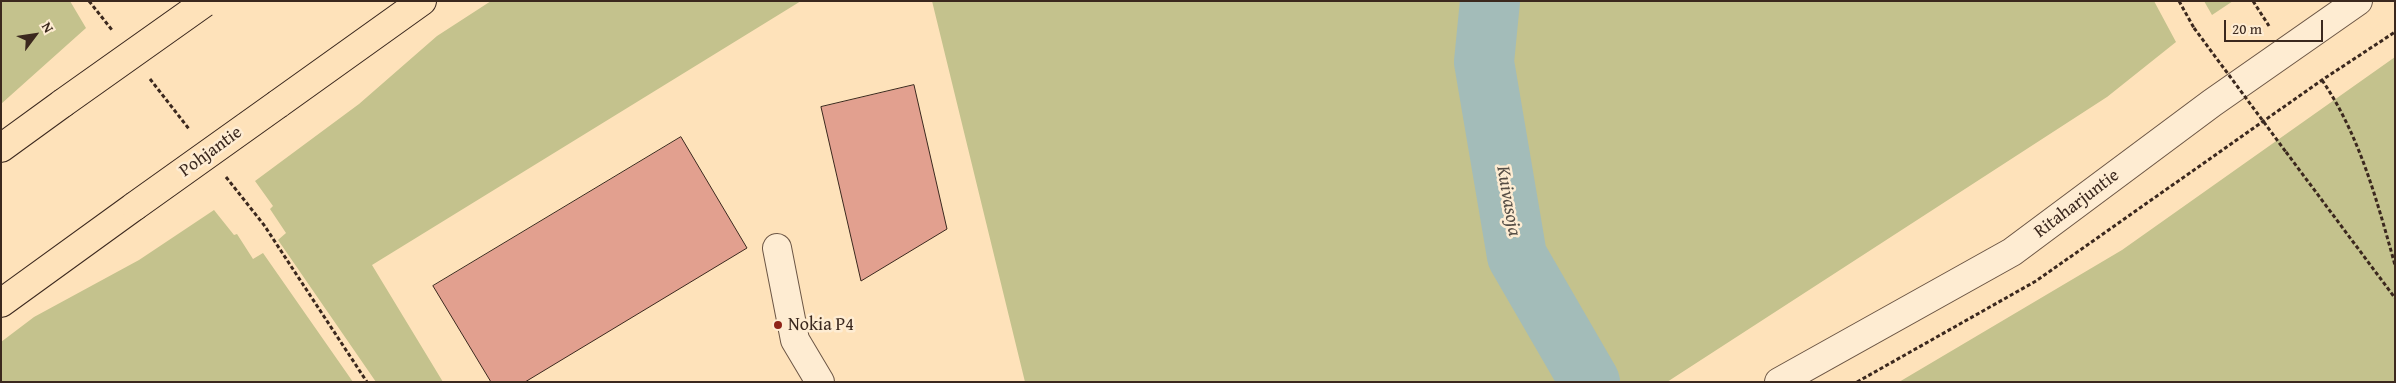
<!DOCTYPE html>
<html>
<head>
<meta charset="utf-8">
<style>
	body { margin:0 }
	#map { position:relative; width:2396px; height:383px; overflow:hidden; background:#fee2ba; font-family:"Gentium Book Plus",serif }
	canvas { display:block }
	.frame { position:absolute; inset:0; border:2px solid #3b281e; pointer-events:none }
	.north { position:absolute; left:10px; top:10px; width:50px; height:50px; -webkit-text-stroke:4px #feecd2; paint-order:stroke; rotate:59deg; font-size:14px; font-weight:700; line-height:20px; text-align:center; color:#3b281e }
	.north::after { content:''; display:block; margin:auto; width:18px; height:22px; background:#3b281e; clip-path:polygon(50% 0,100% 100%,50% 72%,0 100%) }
	.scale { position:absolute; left:2224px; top:20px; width:99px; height:22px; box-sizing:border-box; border:2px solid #3b281e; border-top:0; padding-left:6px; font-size:15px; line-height:18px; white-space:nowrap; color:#3b281e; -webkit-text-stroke:4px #feecd2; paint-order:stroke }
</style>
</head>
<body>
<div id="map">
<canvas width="2396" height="383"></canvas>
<div class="frame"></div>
<div class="north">N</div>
<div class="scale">20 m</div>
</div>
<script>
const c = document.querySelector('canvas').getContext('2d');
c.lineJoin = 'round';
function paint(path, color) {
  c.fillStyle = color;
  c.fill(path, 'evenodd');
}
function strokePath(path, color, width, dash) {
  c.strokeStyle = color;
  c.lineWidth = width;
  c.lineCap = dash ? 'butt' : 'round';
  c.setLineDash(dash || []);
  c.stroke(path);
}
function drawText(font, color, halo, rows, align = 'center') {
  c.font = font + ' "Gentium Book Plus",serif';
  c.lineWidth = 5;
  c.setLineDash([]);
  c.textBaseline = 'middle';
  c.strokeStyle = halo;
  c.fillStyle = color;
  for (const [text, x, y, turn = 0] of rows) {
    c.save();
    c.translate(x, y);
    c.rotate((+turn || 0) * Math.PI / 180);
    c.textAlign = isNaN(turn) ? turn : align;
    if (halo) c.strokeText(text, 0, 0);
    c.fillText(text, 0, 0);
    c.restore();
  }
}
const green = new Path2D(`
	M1,1H70L86,28L1,104Z
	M491,1H801L372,265L443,382H376L278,240L286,233L270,209L273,206L255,181L359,104L437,36Z
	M932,1H2154L2176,42L2107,97L1667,382H1025Z
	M2204,1H2233L2212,15Z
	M2395,57V382H1899L2122,250Z
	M214,210L234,235L237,234L253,259L263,253L353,382H1V342L34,317L139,260Z`);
const river = new Path2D(`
	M1490,1L1484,62L1517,256L1590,382`);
const building = new Path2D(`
	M914,85L947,229L861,281L821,107Z
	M681,137L747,248L525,382H491L433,286Z`);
const path = new Path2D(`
	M89,1L112,30
	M2179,1L2194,28
	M2253,1L2269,26
	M150,79L189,129
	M2322,80C2360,136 2377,201 2395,265
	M2286,152L2395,298
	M226,177L264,225L367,382
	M1857,382L2036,281L2322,80L2395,32`);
const minor = new Path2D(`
	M777,248L795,340L820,382
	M1779,382L2012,252L2212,103L2358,1`);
const highway = new Path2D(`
	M278,104L422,1
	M1,148L63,103
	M1,303L135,206`);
const pathBridge = new Path2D(`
	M2194,28L2286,152`);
const highwayBridge = new Path2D(`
	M63,103L204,3
	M135,206L278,104`);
const markers = [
	[778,325,5,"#8f2418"]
];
const streetNames = [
	["Pohjantie",211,152,-36],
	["Ritaharjuntie",2077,204,-37]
];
const poiNames = [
	["Nokia P4",788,325]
];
const waterNames = [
	["Kuivasoja",1508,201,80]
];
paint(green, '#c4c28d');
strokePath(river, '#a3bcb9', 60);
paint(building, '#e2a08f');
strokePath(building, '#3b281e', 1);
strokePath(minor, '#6c5645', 30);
strokePath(highway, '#3b281e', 30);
strokePath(path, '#3b281e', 3, [4, 2.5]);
strokePath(minor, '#feecd2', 28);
strokePath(highway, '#fee2ba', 28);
strokePath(highwayBridge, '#3b281e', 30, []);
strokePath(pathBridge, '#3b281e', 3, [4, 2.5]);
strokePath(highwayBridge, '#fee2ba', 28);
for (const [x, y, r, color] of markers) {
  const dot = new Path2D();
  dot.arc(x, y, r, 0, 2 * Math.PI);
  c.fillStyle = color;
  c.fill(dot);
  strokePath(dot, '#feecd2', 2);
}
drawText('18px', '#3b281e', '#feecd2', streetNames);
drawText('18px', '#3b281e', '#feecd2', poiNames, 'left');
drawText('italic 19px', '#554d45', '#feecd2', waterNames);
</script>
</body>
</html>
